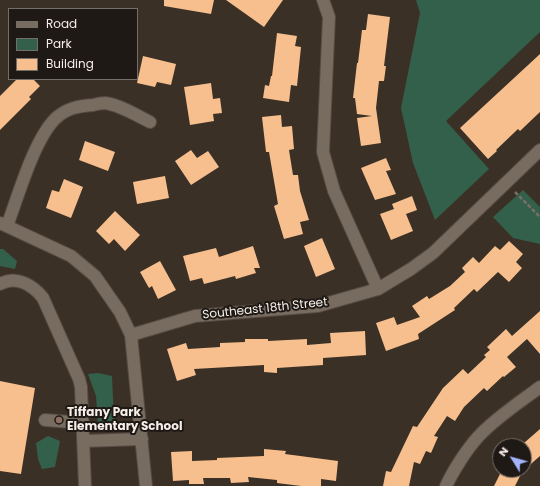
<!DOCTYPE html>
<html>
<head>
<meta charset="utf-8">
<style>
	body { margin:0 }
	#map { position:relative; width:540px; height:486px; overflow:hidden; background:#3b3026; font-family:Poppins,sans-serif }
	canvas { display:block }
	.legend { position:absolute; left:8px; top:8px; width:130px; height:72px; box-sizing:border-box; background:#1e1914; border:1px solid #746e69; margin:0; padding:5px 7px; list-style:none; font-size:12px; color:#f6eee8 }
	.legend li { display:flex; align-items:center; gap:8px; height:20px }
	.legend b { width:20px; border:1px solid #746e69 }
	.north { position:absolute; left:492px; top:438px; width:40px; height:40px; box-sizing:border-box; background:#1e1914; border:1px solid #746e69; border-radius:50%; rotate:307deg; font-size:11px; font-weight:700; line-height:16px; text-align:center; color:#f6eee8 }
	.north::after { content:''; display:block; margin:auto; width:14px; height:18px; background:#a3b2fd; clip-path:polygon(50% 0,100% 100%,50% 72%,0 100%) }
</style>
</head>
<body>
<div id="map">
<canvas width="540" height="486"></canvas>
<ul class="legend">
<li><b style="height:5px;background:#786b60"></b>Road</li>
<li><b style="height:11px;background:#33604a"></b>Park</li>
<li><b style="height:11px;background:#f7bf8e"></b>Building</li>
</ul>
<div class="north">N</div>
</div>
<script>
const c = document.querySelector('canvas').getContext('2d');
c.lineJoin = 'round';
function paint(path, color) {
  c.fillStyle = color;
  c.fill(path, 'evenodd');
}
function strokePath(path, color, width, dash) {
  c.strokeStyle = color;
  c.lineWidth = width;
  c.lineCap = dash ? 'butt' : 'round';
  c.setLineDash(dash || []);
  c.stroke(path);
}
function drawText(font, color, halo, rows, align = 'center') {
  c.font = font + ' Poppins,sans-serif';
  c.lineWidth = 4;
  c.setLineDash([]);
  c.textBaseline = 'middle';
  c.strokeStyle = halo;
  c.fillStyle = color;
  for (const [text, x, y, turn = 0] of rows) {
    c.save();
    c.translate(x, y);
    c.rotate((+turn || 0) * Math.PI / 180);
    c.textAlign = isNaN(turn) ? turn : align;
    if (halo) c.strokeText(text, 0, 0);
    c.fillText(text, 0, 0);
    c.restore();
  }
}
const green = new Path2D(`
	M416,0H540V32L446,121L489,169L435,220L413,163L401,108L420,13Z
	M523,190L540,207V244L513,238L493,217Z
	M0,249H3L17,261L15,269L0,266Z
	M98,373L112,376L114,421L98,423L96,396L88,374Z
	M48,436L60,441L55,467L42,469L38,459L36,443Z`);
const building = new Path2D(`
	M164,0H214L211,14L164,6Z
	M226,0H283L264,27Z
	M368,14L390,17L384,66H386L384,81H379L376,108L381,143L361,146L357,118L372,116L357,114L355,98H353L357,63H358L362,30H366Z
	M277,33L297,36L295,46L301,47L297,86L291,85L289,102L263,98L265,85L269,86L271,76H272Z
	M540,54V112L520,131L518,129L496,150L497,151L488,159L460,128Z
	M143,56L176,64L171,85L157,82L155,87L137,83Z
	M17,79H33L40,86L29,97L31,99L0,130V96Z
	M211,83L213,99L220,98L222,113L213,114L214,121L190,125L184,87Z
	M281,115L282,127L292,126L294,149L289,150L293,175H298L300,191L309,220L300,222L303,234L284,239L274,206L278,204L269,152H266L262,117Z
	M85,141L115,152L108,171L79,160Z
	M191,150L197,158L208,151L219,167L191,185L175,161Z
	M386,158L391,170L386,171L396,194L375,200L361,168Z
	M165,176L169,198L137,204L133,182Z
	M64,179L83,187L71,218L46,208L52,190L59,192Z
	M412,196L417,210L406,214L413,231L391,240L380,214L394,209L392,204Z
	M115,211L140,235L125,251L114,239L109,244L96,231Z
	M322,238L335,269L316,277L304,246Z
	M509,241L523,254L516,262L522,268L509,282L498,272L477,292L474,289L454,308L455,310L418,334L419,339L386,351L376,323L394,317L397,325L420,317L412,306L427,296L429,299L450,286L465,272L462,268L473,257L479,263L495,246L500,250Z
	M253,246L260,268H254L256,273L236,279L235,276L204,284L202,278L190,281L183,256L216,248L219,257Z
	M160,261L176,290L158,299L152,286L149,288L140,272Z
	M540,311V354L527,339L507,357L516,367L504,377L503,376L487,391L484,388L464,407L455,421L447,416L434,436L438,437L431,453L426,451L420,464L414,462L409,486H383L386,471L391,472L413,426L417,427L443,388L463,369L468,374L486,357L484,355L490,350L487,347L506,329L512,336Z
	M365,331L366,355L323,358V365L277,368V373L264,372V365L194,369L196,375L177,381L167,349L186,343L188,349L220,347V343L245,342V339H268V341L307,339V345L331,343L330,333Z
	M0,381L35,388L21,474L0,471Z
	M540,429V456L524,470V443Z
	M264,449L286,451L285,454L338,461L336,481L321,479V486H301L277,483V480L248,477L249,482L231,483L230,478H203L204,484H189V480L173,481L171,452L192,451V461L217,460V458L264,456Z
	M502,470H510L520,476L515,486H494Z`);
const path = new Path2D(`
	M515,192L540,217`);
const minor = new Path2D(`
	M323,0L329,17L323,152L334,191L378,289
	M0,223L71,256L95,276L120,312L131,335L146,486
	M7,226C18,197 34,139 56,118C67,108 79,106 93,105C97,104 101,103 105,103C120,105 136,115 150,122
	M0,284C16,275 33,285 43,298L79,379L81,387L85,486
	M131,335L195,316L318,306L378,289L411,269L433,253L540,150
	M45,420L83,423
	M84,441L142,439
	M446,486C453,471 467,449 478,437C494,419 520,402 540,387`);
const markers = [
	[59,420,4,"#8d6e63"]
];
const streetNames = [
	["Southeast 18th Street",265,309,-6]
];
const poiNames = [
	["Tiffany Park",67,413],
	["Elementary School",67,427]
];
paint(green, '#33604a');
paint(building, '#f7bf8e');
strokePath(minor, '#554b43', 14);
strokePath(path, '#796f67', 2.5, [4, 2]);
strokePath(minor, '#786b60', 12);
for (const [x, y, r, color] of markers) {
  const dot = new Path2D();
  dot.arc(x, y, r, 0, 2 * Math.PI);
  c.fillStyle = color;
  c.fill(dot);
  strokePath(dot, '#1e1914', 1.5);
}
drawText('12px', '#f6eee8', '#1e1914', streetNames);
drawText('bold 12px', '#f6eee8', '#1e1914', poiNames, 'left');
</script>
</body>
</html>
